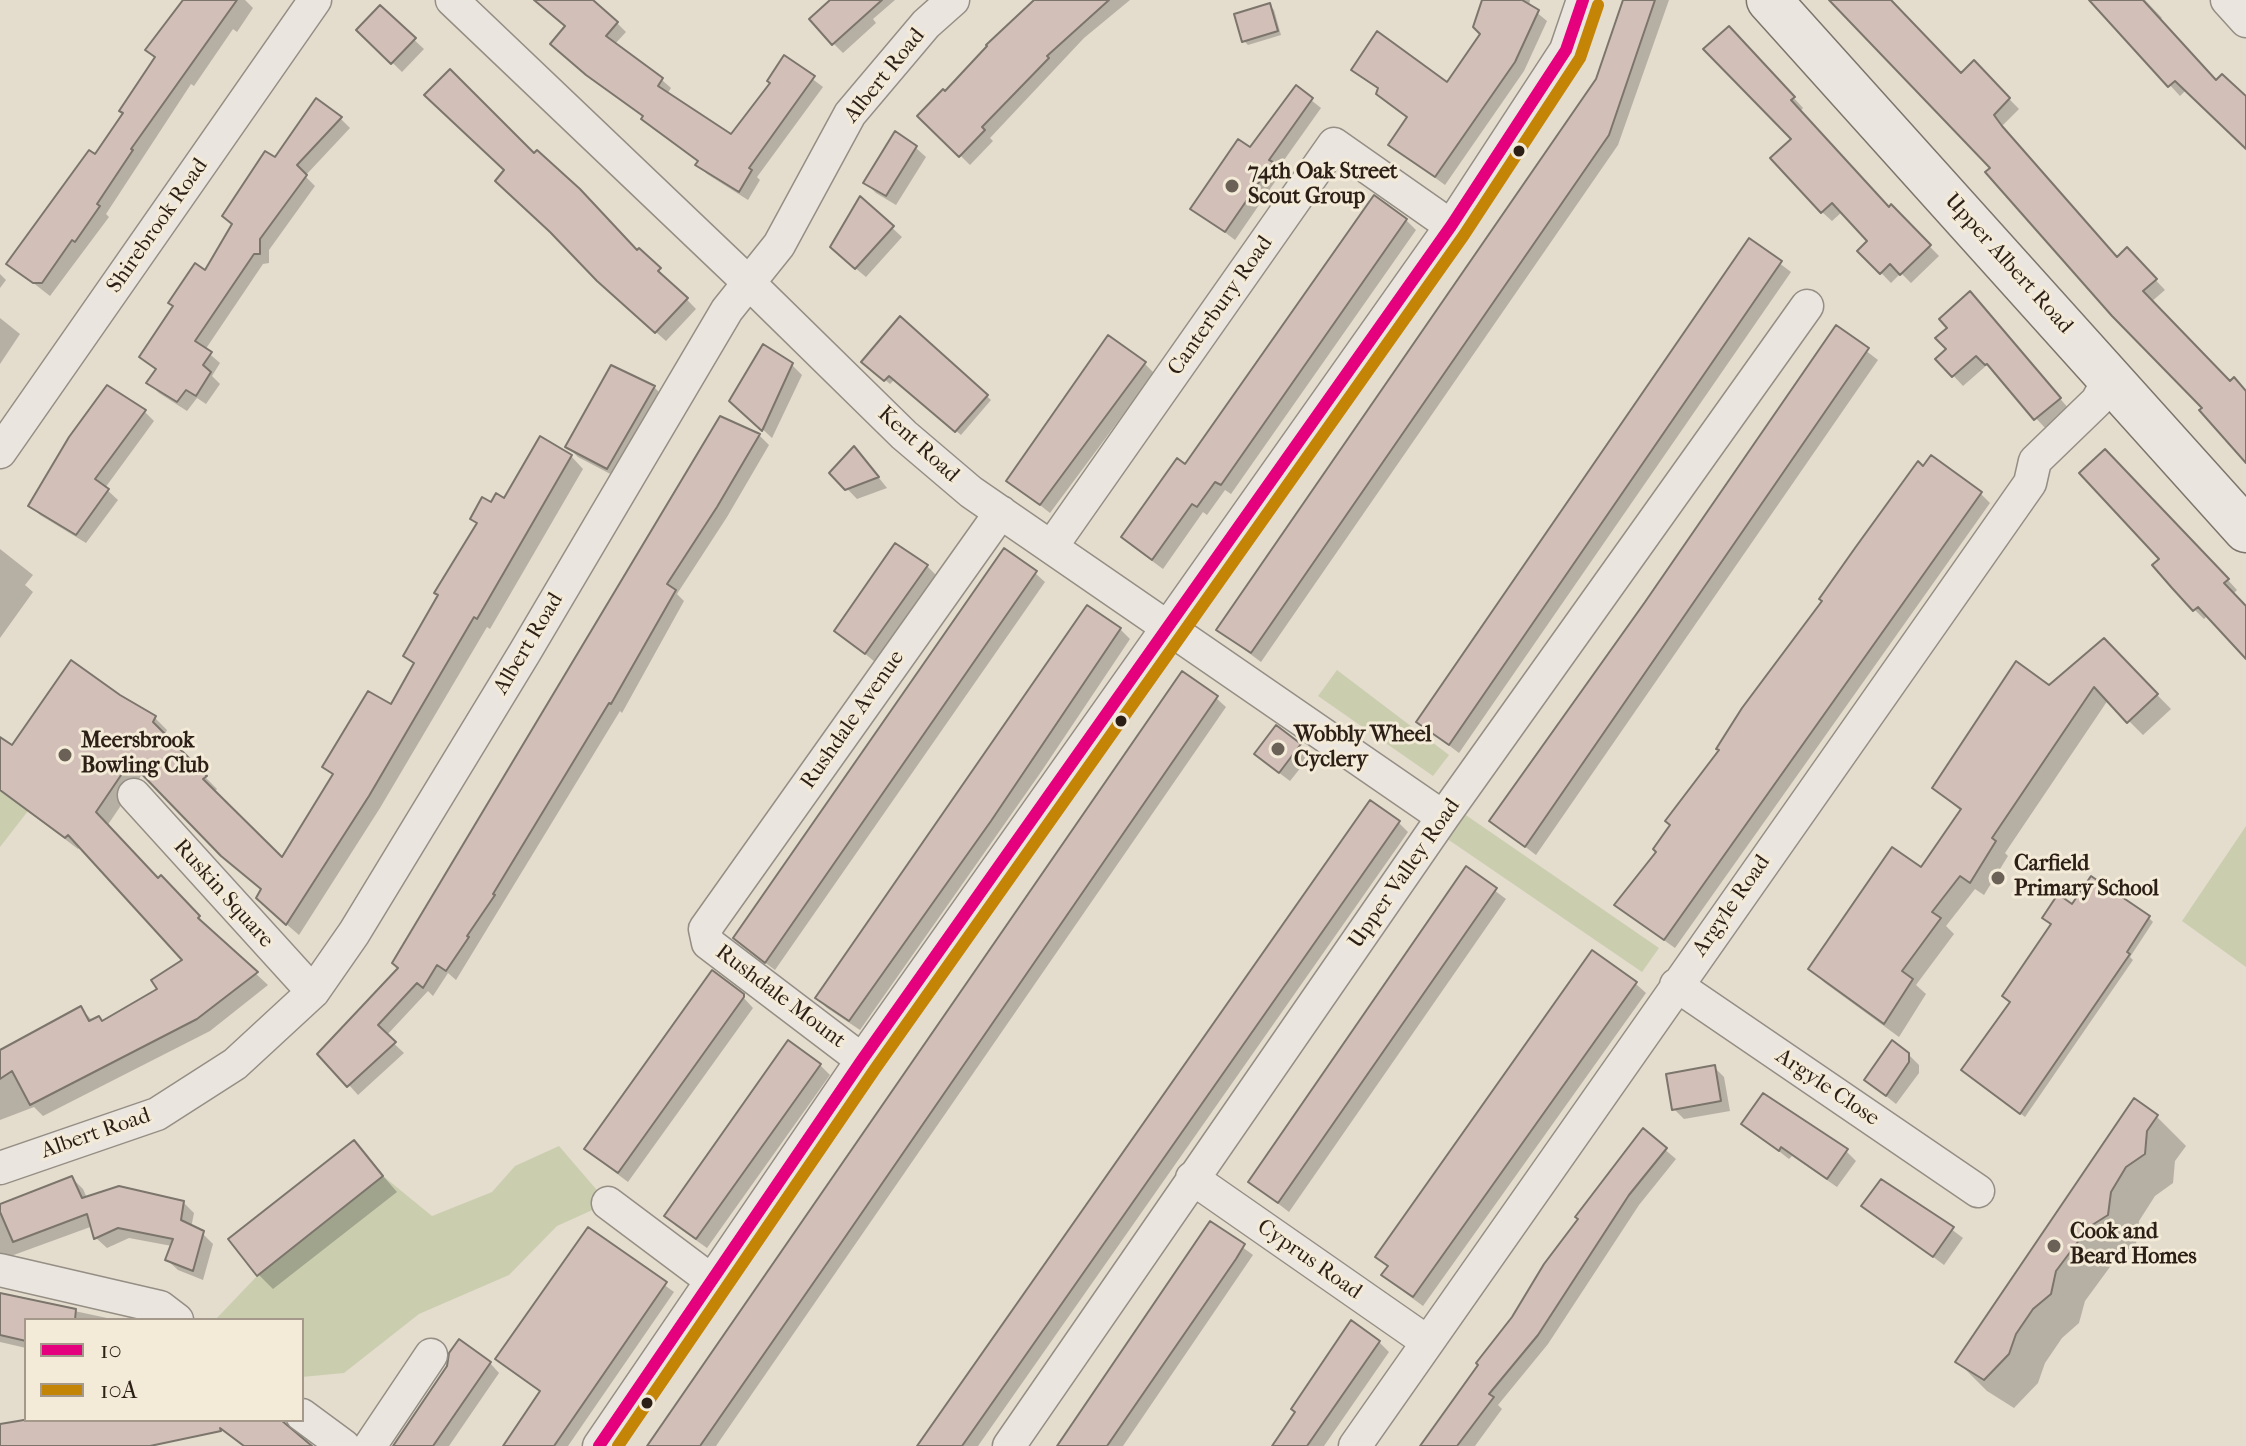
<!DOCTYPE html>
<html>
<head>
<meta charset="utf-8">
<style>
	body { margin:0 }
	#map { position:relative; width:2246px; height:1446px; overflow:hidden; background:#e4dccd; font-family:"IM FELL French Canon",serif }
	canvas { display:block }
	.legend { position:absolute; left:24px; top:1318px; width:280px; height:104px; box-sizing:border-box; background:#f4ead8; border:2px solid #a4998a; margin:0; padding:10px 14px; list-style:none; font-size:24px; color:#2c1f16 }
	.legend li { display:flex; align-items:center; gap:16px; height:40px }
	.legend b { width:40px; border:2px solid #a4998a }
</style>
</head>
<body>
<div id="map">
<canvas width="2246" height="1446"></canvas>
<ul class="legend">
<li><b style="height:10px;background:#e5007d"></b>10</li>
<li><b style="height:10px;background:#c48406"></b>10A</li>
</ul>
</div>
<script>
const c = document.querySelector('canvas').getContext('2d');
c.lineJoin = 'round';
function paint(path, color) {
  c.fillStyle = color;
  c.fill(path, 'evenodd');
}
function strokePath(path, color, width, dash) {
  c.strokeStyle = color;
  c.lineWidth = width;
  c.lineCap = dash ? 'butt' : 'round';
  c.setLineDash(dash || []);
  c.stroke(path);
}
function drawText(font, color, halo, rows, align = 'center') {
  c.font = font + ' "IM FELL French Canon",serif';
  c.lineWidth = 6;
  c.setLineDash([]);
  c.textBaseline = 'middle';
  c.strokeStyle = halo;
  c.fillStyle = color;
  for (const [text, x, y, turn = 0] of rows) {
    c.save();
    c.translate(x, y);
    c.rotate((+turn || 0) * Math.PI / 180);
    c.textAlign = isNaN(turn) ? turn : align;
    if (halo) c.strokeText(text, 0, 0);
    c.fillText(text, 0, 0);
    c.restore();
  }
}
const green = new Path2D(`
	M1337,670L1449,755L1433,776L1318,696Z
	M0,790L28,811L0,847Z
	M1457,809L1659,948L1642,972L1440,834Z
	M2246,826V967L2182,921Z
	M559,1146L608,1203L557,1226L509,1275L419,1314L344,1373L302,1377V1320H215L257,1276L383,1176L432,1216L492,1192L515,1166Z`);
const shadow = new Path2D(`
	M204,0H245L253,8L237,32L233,29L194,86L191,84L106,214L109,217L50,296L9,264L96,157Z
	M536,0H581L617,23L626,32L614,45L662,80L671,88L667,94L732,137L772,84L785,58L823,87L757,177L760,180L748,200L707,174L698,165L700,162L652,128L645,117L597,83L562,52L567,27Z
	M832,0H895L873,19L876,23L843,53L833,43Z
	M1037,0H1130L1084,38L990,138L993,141L970,165L920,116L1013,21Z
	M1485,0H1530L1529,6L1547,21L1524,71L1445,185L1390,145L1409,119L1387,103L1378,94L1379,90L1354,70L1448,85L1483,34Z
	M1624,0H1669L1618,145L1261,662L1218,630L1598,79Z
	M1834,0H1892L1961,75L1974,63L2019,109L2002,126L2011,138L2118,259L2127,250L2165,290L2151,302L2230,383L2246,392V459L2204,408L1993,168Z
	M2091,0H2145L2162,18L2160,20L2217,83L2246,99V147L2187,89L2180,96Z
	M1270,6L1274,10L1281,35L1248,45L1244,41Z
	M380,8L424,49L402,72L359,30Z
	M1739,38L1803,108L1800,112L1889,209L1891,207L1939,256L1911,283L1901,273L1891,283L1860,251L1870,241L1843,211L1832,221L1822,212L1794,140Z
	M1296,88L1321,108L1277,170L1281,173L1235,240L1193,208L1250,149Z
	M340,118L350,128L305,176L315,186L269,250V263L263,264L205,350L220,363L212,376L220,384L206,404L197,398L187,411L159,393L149,383L157,371L141,357L206,273L275,159Z
	M916,148L926,157L896,205L876,193L866,183Z
	M535,155L637,252L639,250L696,309L666,341L609,291L498,181Z
	M861,199L902,237L866,277L842,257Z
	M1406,220L1416,230L1231,494L1225,490L1207,515L1203,512L1163,569L1133,547L1123,537Z
	M1750,241L1791,272L1459,753L1418,722Z
	M0,274L6,280L0,288Z
	M1979,304L2069,409L2046,429L1987,365L1963,386L1938,359L1948,350Z
	M0,318L20,334L0,364Z
	M900,319L991,400L961,435L895,379L890,384L864,362Z
	M1836,328L1878,360L1536,855L1491,821L1646,603Z
	M764,347L792,365L802,375L772,438L742,410Z
	M1144,363L1154,373L1050,513L1008,480Z
	M654,387L664,397L618,478L578,457L568,447Z
	M144,411L154,421L105,488L118,500L86,543L40,515L30,505Z
	M759,435L769,445L727,517L677,594L684,601L622,713L620,711L456,980L448,973L433,996L428,991L386,1036L404,1053L358,1095L349,1085L400,968Z
	M571,456L583,469L490,629L487,627L380,808L299,935L270,910L263,890L143,773L107,826L158,881L161,878L210,931L268,985L210,1031L43,1116L34,1107L0,1120V1055L80,1008L93,1021L103,1022L160,989L185,960L81,846L78,849L0,790V739L13,748L119,696L155,718L167,730L164,736L217,789L214,793L282,860L334,776L324,767L392,707L415,665L406,656L492,505L504,500Z
	M864,459L887,488L857,499L832,473Z
	M1980,493L1990,503L1675,948L1627,914L1617,905L1658,852L1721,751L1824,602Z
	M2188,536L2237,590L2233,594L2246,608V656L2208,615L2204,619L2194,609Z
	M0,549L33,575L25,585L33,592L0,638Z
	M927,566L937,576L875,662L837,631Z
	M1035,573L1045,582L775,970L744,947Z
	M1120,629L1130,639L1041,772L860,1030L827,1008L817,998Z
	M2104,641L2171,709L2143,735L2108,700L2005,853L2008,856L1984,895L1975,889L1946,926L1954,934L1916,985L1926,994L1899,1037L1825,983L1811,969L1922,870L1962,812L1934,788Z
	M1216,698L1226,707L716,1446H650Z
	M1276,728L1310,756L1290,781L1266,763Z
	M1399,823L1408,832L978,1446H918Z
	M1466,869L1506,899L1289,1212L1250,1182Z
	M2149,918L2153,922L2130,957L2133,960L2025,1117L1968,1074L2012,1003Z
	M1636,984L1646,993L1423,1306L1393,1284L1384,1275L1389,1268L1378,1257Z
	M742,996L753,1008L628,1182L596,1158L586,1148Z
	M1908,1054L1919,1065V1073L1896,1104L1866,1080Z
	M820,1065L830,1075L707,1248L676,1226L666,1216Z
	M1714,1067L1724,1077L1730,1111L1684,1119L1674,1109Z
	M2135,1101L2157,1117L2186,1146L2175,1161L2173,1183L2155,1196L2139,1221L2136,1244L2118,1256L2085,1301L2079,1323L2062,1338L2045,1363L2038,1383L2014,1408L1987,1391L1958,1362Z
	M1744,1124L1846,1151L1856,1161L1837,1187L1792,1156L1789,1159Z
	M1643,1131L1676,1159L1639,1205L1548,1344L1498,1405L1502,1409L1475,1446H1422Z
	M354,1142L397,1192L273,1289L258,1274Z
	M72,1178L83,1189L87,1198L183,1202L194,1213L191,1228L202,1233L213,1244L203,1280L178,1270L167,1260L172,1246L129,1238L107,1248L96,1238L93,1226L0,1260V1207Z
	M1914,1201L1963,1238L1944,1265L1864,1205Z
	M1211,1224L1253,1255L1123,1446H1059Z
	M589,1230L674,1292L568,1446H504L542,1393L497,1359Z
	M0,1295L107,1318L113,1320H26V1348L0,1342Z
	M1379,1342L1389,1352L1324,1446H1274Z
	M490,1363L499,1373L449,1446H395L449,1366Z`);
const building = new Path2D(`
	M183,0H237L131,149L133,150L97,204L100,206L75,242L72,240L42,283H33L6,264L89,150L95,154L123,113L119,111L155,57L145,50Z
	M534,0H593L618,22L606,36L663,78L658,86L731,134L770,83L767,81L784,55L815,76L749,168L752,170L739,192L695,165L698,161L641,119L643,116L586,75L550,44L565,26Z
	M830,0H882L832,45L809,19Z
	M1034,0H1109L1047,56L1049,58L982,127L985,130L959,157L917,116L943,89L945,91L987,46L986,45Z
	M1482,0H1522L1539,10L1515,62L1435,177L1388,145L1407,117L1376,94L1378,88L1351,70L1377,31L1447,82L1480,34L1473,27Z
	M1623,0H1655L1609,135L1251,653L1216,630L1596,79Z
	M1829,0H1891L1961,73L1974,60L2010,98L1994,115L2002,126L2117,257L2127,247L2157,279L2143,291L2230,381L2234,377L2246,391V463L2199,410L2202,408L2112,316L1985,172L1990,168Z
	M2089,0H2143L2216,80L2222,74L2246,96V149L2175,81L2168,87Z
	M1270,3L1278,31L1242,42L1234,14Z
	M380,5L416,38L391,64L356,30Z
	M1729,26L1795,97L1791,100L1889,207L1891,204L1931,245L1900,275L1890,264L1880,274L1857,251L1867,241L1832,203L1821,213L1770,158L1791,139L1703,49Z
	M450,69L534,153L537,150L580,189L637,250L639,248L661,268L658,271L688,298L655,333L597,281L550,232L495,181L504,170L424,95Z
	M1296,85L1313,98L1269,160L1273,162L1225,232L1190,209L1238,139L1250,147Z
	M316,98L342,117L297,165L307,175L260,239V254H254L195,341L212,352L203,365L211,372L196,396L186,390L177,402L146,383L156,369L139,357L173,306L168,303L195,263L205,270L232,224L222,216L265,151L275,157Z
	M895,131L917,146L886,196L863,183Z
	M1374,195L1407,219L1221,485L1215,482L1197,507L1192,504L1152,560L1121,537L1177,458L1185,464Z
	M860,196L894,226L855,269L830,247Z
	M1749,238L1782,261L1449,745L1416,722Z
	M1970,291L2061,398L2034,420L1987,364L1985,365L1976,356L1952,377L1935,359L1946,349L1935,338L1947,328L1939,319Z
	M900,316L988,395L955,432L889,376L884,381L861,362Z
	M1836,325L1869,348L1525,847L1489,821L1645,602Z
	M1108,335L1146,362L1040,505L1006,481Z
	M763,344L793,363L762,431L729,401Z
	M611,365L655,386L607,469L565,447Z
	M107,385L146,410L95,479L109,489L76,535L28,506L69,437Z
	M720,416L760,434L717,507L667,584L676,590L611,704L609,703L493,894L495,895L467,936L469,937L446,971L437,965L423,988L417,983L378,1025L396,1042L347,1087L317,1054L398,968L392,963Z
	M540,436L572,455L477,619L474,617L369,796L286,925L256,898L261,889L221,856L130,762L96,812L158,878L161,875L200,916L198,918L258,972L197,1019L30,1105L12,1071L0,1079V1050L81,1006L89,1021L99,1016L102,1021L157,989L151,980L182,960L68,835L65,838L0,790V737L12,745L71,660L120,695L156,716L153,722L207,776L203,779L282,857L333,774L322,767L368,691L391,704L414,663L403,656L438,595L434,593L477,523L470,519L482,497L491,502L496,493L504,498Z
	M854,446L879,477L845,490L829,473Z
	M2105,449L2229,579L2224,583L2246,606V659L2198,607L2193,611L2172,588L2152,565L2159,559L2079,473Z
	M1931,455L1982,492L1664,940L1614,905L1656,852L1653,849L1670,825L1665,821L1719,750L1716,749L1742,708L1822,601L1819,599L1855,548L1918,461L1923,466Z
	M895,543L928,565L865,654L834,631Z
	M1004,548L1037,571L765,963L733,938Z
	M1087,605L1121,628L991,821L849,1021L815,998Z
	M2104,638L2158,694L2127,723L2094,687L1992,838L1996,841L1970,883L1960,876L1932,912L1941,918L1902,971L1913,979L1884,1024L1808,969L1892,847L1921,867L1961,809L1932,788L2016,661L2049,685Z
	M1182,671L1218,696L839,1246L700,1446H647Z
	M1276,725L1301,744L1279,773L1254,754Z
	M1370,800L1400,821L1091,1262L962,1446H917Z
	M1466,866L1497,888L1278,1203L1248,1182Z
	M2091,876L2150,916L2127,952L2130,954L2020,1114L1961,1070L2010,1002L2002,996L2051,924L2042,918L2058,894L2072,904Z
	M1592,950L1637,982L1413,1297L1381,1275L1388,1266L1375,1257Z
	M712,970L744,994V997L618,1173L584,1149Z
	M788,1040L821,1064L696,1239L664,1216Z
	M1892,1040L1909,1053V1062L1886,1096L1864,1080Z
	M1715,1065L1721,1101L1672,1110L1666,1074Z
	M1763,1093L1848,1149L1827,1179L1781,1147L1779,1151L1741,1124Z
	M2134,1098L2158,1115L2147,1131L2145,1154L2126,1167L2111,1192L2108,1215L2089,1227L2056,1271L2051,1294L2033,1309L2016,1334L2009,1354L1984,1380L1955,1362Z
	M1643,1128L1667,1148L1629,1195L1538,1335L1489,1394L1494,1397L1457,1446H1420L1478,1365L1476,1363L1512,1317L1544,1264L1578,1219L1575,1217Z
	M354,1140L383,1176L257,1276L228,1239Z
	M72,1176L82,1198L119,1186L184,1201L181,1220L204,1231L193,1271L165,1260L173,1239L118,1228L94,1239L87,1214L13,1242L0,1212V1204Z
	M1881,1179L1954,1227L1933,1257L1861,1206Z
	M1210,1221L1245,1244L1236,1259L1107,1446H1057Z
	M588,1227L667,1282L554,1446H503L540,1391L495,1359Z
	M0,1293L76,1309L75,1320H26V1341L0,1335Z
	M1351,1320L1380,1341L1307,1446H1272L1295,1412L1291,1409Z
	M459,1339L491,1362L433,1446H393L447,1366L449,1353Z
	M24,1420H281L312,1446H244L220,1428L221,1431L150,1446H0V1424Z`);
const street = new Path2D(`
	M452,0L749,283L904,435L971,492L1443,817
	M2227,0L2246,21
	M0,452L315,0
	M1052,546L1334,144L1451,226
	M134,795L313,992
	M1676,985L1978,1191
	M862,1060L708,943L705,929L1001,512
	M0,1168L157,1114L235,1064L313,992L354,933L525,652L727,310L779,245L850,114L926,24L953,0
	M1192,1178L1426,1341
	M608,1203L712,1281
	M0,1270L160,1307L177,1320
	M302,1415L344,1446
	M370,1446L431,1355
	M599,1446L862,1060L1451,226L1566,50L1583,0
	M1009,1446L1443,817L1807,306
	M1355,1446L2030,483L2035,461L2097,401L2104,388L2106,372`);
const secondary = new Path2D(`
	M1769,0L2246,530`);
const bus1 = new Path2D(`
	M599,1446L862,1060L1451,226L1566,50L1583,0`);
const bus2 = new Path2D(`
	M618,1446L875,1069L1464,235L1580,58L1598,5`);
const markers = [
	[1519,151,7,"#2c1f16"],
	[1232,186,8,"#6c6156"],
	[1121,721,7,"#2c1f16"],
	[1278,749,8,"#6c6156"],
	[65,755,8,"#6c6156"],
	[1998,878,8,"#6c6156"],
	[2054,1246,8,"#6c6156"],
	[647,1403,7,"#2c1f16"]
];
const streetNames = [
	["Albert Road",885,76,-51],
	["Shirebrook Road",158,226,-55],
	["Upper Albert Road",2008,264,48],
	["Canterbury Road",1221,306,-55],
	["Kent Road",918,445,42],
	["Albert Road",529,644,-59],
	["Rushdale Avenue",853,720,-55],
	["Upper Valley Road",1405,874,-55],
	["Ruskin Square",223,894,48],
	["Argyle Road",1732,906,-55],
	["Rushdale Mount",780,997,37],
	["Argyle Close",1827,1088,34],
	["Albert Road",96,1134,-19],
	["Cyprus Road",1309,1260,35]
];
const poiNames = [
	["74th Oak Street",1248,173],
	["Scout Group",1248,198],
	["Wobbly Wheel",1294,736],
	["Cyclery",1294,761],
	["Meersbrook",81,742],
	["Bowling Club",81,767],
	["Carfield",2014,865],
	["Primary School",2014,890],
	["Cook and",2070,1233],
	["Beard Homes",2070,1258]
];
paint(green, '#caceaf');
paint(shadow, '#0003');
paint(building, '#d2c0b8');
strokePath(building, '#7b756c', 2);
strokePath(street, '#948e85', 35);
strokePath(secondary, '#7b756c', 47);
strokePath(street, '#eae5de', 32);
strokePath(secondary, '#eae5de', 44);
strokePath(bus1, '#e5007d', 12);
strokePath(bus2, '#c48406', 12);
for (const [x, y, r, color] of markers) {
  const dot = new Path2D();
  dot.arc(x, y, r, 0, 2 * Math.PI);
  c.fillStyle = color;
  c.fill(dot);
  strokePath(dot, '#f4ead8', 3);
}
drawText('22px', '#2c1f16', '#f4ead8', streetNames);
drawText('bold 22px', '#2c1f16', '#f4ead8', poiNames, 'left');
</script>
</body>
</html>
